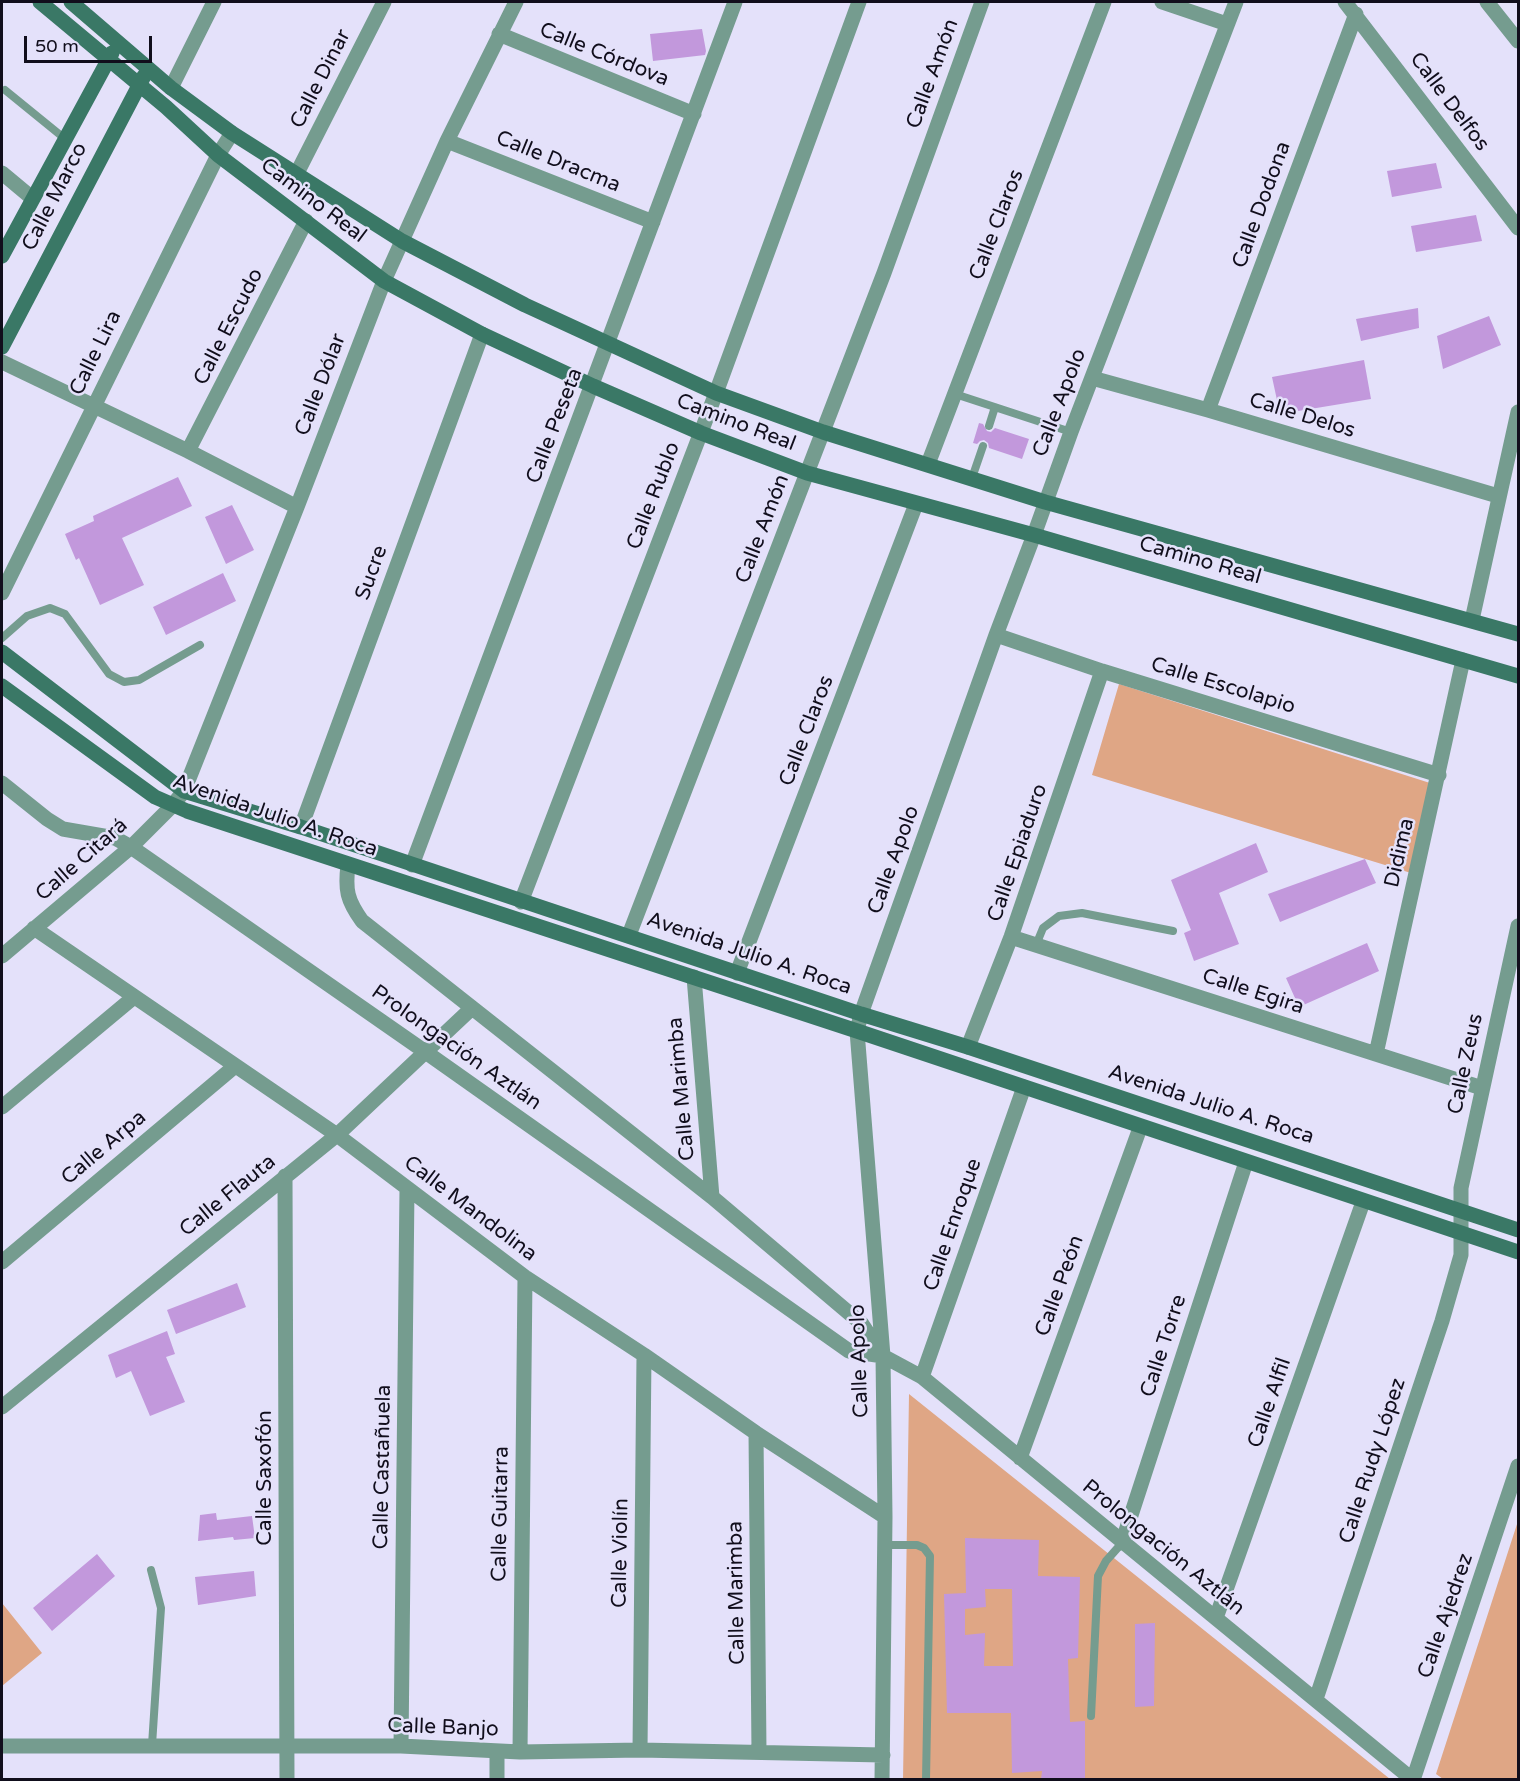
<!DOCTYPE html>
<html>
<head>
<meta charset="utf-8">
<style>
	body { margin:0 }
	#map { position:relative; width:1520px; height:1781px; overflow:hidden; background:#e4e1fa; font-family:"Varela Round",sans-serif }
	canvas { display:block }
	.frame { position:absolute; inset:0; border:3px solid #110e1c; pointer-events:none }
	.scale { position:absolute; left:24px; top:36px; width:128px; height:27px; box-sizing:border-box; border:3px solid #110e1c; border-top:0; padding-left:8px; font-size:18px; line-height:21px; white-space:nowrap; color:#110e1c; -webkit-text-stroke:4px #e4e1fa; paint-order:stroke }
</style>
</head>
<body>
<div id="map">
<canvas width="1520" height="1781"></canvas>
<div class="frame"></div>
<div class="scale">50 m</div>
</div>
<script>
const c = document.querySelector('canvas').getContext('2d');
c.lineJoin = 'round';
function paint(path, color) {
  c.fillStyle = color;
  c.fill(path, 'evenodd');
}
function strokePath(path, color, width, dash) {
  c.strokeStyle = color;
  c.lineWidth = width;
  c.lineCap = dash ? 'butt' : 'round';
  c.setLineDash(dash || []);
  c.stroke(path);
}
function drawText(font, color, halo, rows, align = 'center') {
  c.font = font + ' "Varela Round",sans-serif';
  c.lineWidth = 5;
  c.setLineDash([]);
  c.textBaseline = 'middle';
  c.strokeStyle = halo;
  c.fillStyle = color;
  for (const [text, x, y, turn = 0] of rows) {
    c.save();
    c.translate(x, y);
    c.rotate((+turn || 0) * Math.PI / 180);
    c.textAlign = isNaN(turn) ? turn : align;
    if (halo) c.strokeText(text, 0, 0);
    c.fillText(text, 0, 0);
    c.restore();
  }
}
const green = new Path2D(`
	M1119,684L1430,783L1411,873L1092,775Z
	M909,1394L1390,1779L903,1780Z
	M1518,1521V1779H1443L1436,1774Z
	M2,1603L42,1653L2,1686Z`);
const building = new Path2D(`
	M702,29L706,51L705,55L653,61L650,34Z
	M1436,163L1442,188L1392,197L1387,171Z
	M1476,215L1482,241L1416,252L1411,226Z
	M1418,308L1419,328L1361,341L1356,319Z
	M1489,316L1501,345L1443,369L1437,336Z
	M1364,360L1371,399L1280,414L1272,377Z
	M979,423L983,424L987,431L991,432L995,428L1029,439L1022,459L989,448L988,443L984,440L980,441L977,444L973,443Z
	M178,477L192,506L122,538L144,585L100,605L79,558L76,560L65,534L94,521L93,516Z
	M232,505L254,550L226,564L205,517Z
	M223,573L236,601L166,635L153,607Z
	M1256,843L1268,872L1219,893L1239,944L1194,961L1184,933L1191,930L1171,880Z
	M1365,859L1376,883L1280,922L1268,894Z
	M1367,943L1379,971L1299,1007L1286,978Z
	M237,1283L246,1307L176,1334L167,1310Z
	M167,1331L175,1354L166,1357L185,1402L150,1416L131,1371L116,1378L108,1355Z
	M216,1513L217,1520L252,1516L255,1538L234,1540L233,1537L198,1541L200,1515Z
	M965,1538L1039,1540L1038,1576L1080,1577L1078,1658L1068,1659L1070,1722L1085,1721V1779H1041L1042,1771L1012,1773L1011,1713H947L944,1594L966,1593ZM985,1589H1012L1013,1666H984L985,1633L965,1635V1609L986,1607Z
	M97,1554L115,1576L52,1631L33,1608Z
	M254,1571L256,1596L198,1605L195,1577Z
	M1155,1623L1154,1706L1135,1707V1624Z`);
const lane = new Path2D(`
	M5,90L64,138
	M955,394L1071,432
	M989,426L995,407
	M972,478L983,446
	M2,638L27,616L50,608L65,614L109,674L124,682L139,680L200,645
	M1036,945L1043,928L1059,916L1082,913L1173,931
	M884,1545H917L924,1548L930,1556L926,1780
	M151,1570L161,1608L152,1745
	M1091,1716L1098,1576L1106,1561L1122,1543`);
const street = new Path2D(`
	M1162,2L1227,24
	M1345,2L1518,228
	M1487,2L1518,41
	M499,34L694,114
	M171,88L214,2
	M447,141L653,222
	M2,173L32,198
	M296,175L384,2
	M2,362L188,451L297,507
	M1092,378L1208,410L1498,496
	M1208,410L1356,14
	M188,451L306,221
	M928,464L1104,2
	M2,593L218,155L232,133
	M1472,620L1518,412
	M996,635L1102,671L1439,775
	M2,783L47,819L63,829L115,838L131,847L427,1053L849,1351L883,1356L922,1377L1413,1780
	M301,827L482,334
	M348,865C345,890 347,900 362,921L712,1197L862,1324L881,1353
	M412,865L735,2
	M521,902L716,393L859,2
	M34,928L337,1135L525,1277L644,1355L756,1433L885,1517
	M629,935L884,273L982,2
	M1011,937L1482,1088
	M2,956L131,847L172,806L184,791L297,507L384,281L447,141L516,2
	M737,973L916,504
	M694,977L712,1197
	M968,1047L1011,937L1102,671
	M1376,1054L1463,660
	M2,1107L134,997
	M285,1176L287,1780
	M2,1262L234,1067
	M922,1377L1024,1087
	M2,1407L337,1135L472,1008
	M756,1433L759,1752
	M1020,1458L1140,1128
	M1122,1543L1246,1162
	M1216,1618L1363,1202
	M1316,1699L1442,1321L1461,1255V1188L1518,926
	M2,1746H401L520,1752L640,1750L883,1755
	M401,1746L407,1188
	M640,1750L644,1355
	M520,1752L525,1277
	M497,1780V1751
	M882,1780L885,1517L883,1356L857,1031L861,1014L996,635L1034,535L1071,432L1236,2
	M1413,1780L1518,1466`);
const secondary = new Path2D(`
	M40,2L166,107L218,155L384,281L482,334L593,386L701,433L807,473L1034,535L1518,676
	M71,2L171,88L232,133L402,241L525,305L716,393L823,432L1045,502L1518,634
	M2,256L112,53
	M2,347L144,76
	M2,652L184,791L301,827L861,1014L968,1047L1518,1230
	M2,686L155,797L187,811C410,885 634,956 857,1031C1077,1105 1297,1180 1518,1252`);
const streetNames = [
	["Calle Córdova",604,55,22],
	["Calle Amón",933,74,-70],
	["Calle Dinar",321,79,-63],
	["Calle Delfos",1449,102,53],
	["Calle Dracma",558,162,22],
	["Calle Marco",55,197,-63],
	["Camino Real",313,201,37],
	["Calle Dodona",1262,205,-70],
	["Calle Claros",997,225,-69],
	["Calle Escudo",229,327,-63],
	["Calle Lira",96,353,-64],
	["Calle Dólar",321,385,-69],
	["Calle Apolo",1060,403,-69],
	["Calle Delos",1302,416,17],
	["Camino Real",736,423,21],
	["Calle Peseta",555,426,-69],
	["Calle Rublo",654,496,-69],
	["Calle Amón",763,529,-69],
	["Camino Real",1200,561,16],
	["Sucre",372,573,-70],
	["Calle Escolapio",1223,686,17],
	["Calle Claros",807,731,-69],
	["Avenida Julio A. Roca",275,816,19],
	["Calle Epiaduro",1018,853,-71],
	["Didima",1400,853,-77],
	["Calle Citará",82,860,-41],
	["Calle Apolo",894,860,-70],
	["Avenida Julio A. Roca",749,954,19],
	["Calle Egira",1253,992,18],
	["Prolongación Aztlán",456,1048,35],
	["Calle Zeus",1466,1064,-78],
	["Calle Marimba",682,1089,-95],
	["Avenida Julio A. Roca",1211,1105,18],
	["Calle Arpa",104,1148,-40],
	["Calle Flauta",228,1196,-39],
	["Calle Mandolina",470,1209,37],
	["Calle Enroque",953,1225,-71],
	["Calle Peón",1060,1286,-70],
	["Calle Torre",1164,1346,-72],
	["Calle Apolo",860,1361,-92],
	["Calle Alfil",1270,1403,-71],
	["Calle Rudy López",1373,1461,-72],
	["Calle Castañuela",383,1467,-89],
	["Calle Saxofón",265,1478,-90],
	["Calle Guitarra",501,1514,-89],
	["Prolongación Aztlán",1163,1548,39],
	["Calle Violín",621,1553,-89],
	["Calle Marimba",737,1593,-91],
	["Calle Ajedrez",1446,1616,-71],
	["Calle Banjo",443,1728,2]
];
paint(green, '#dfa685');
paint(building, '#c298dc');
strokePath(lane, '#759c8f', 8);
strokePath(street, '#759c8f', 15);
strokePath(secondary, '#3a7866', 15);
drawText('21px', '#110e1c', '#e4e1fa', streetNames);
</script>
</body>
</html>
